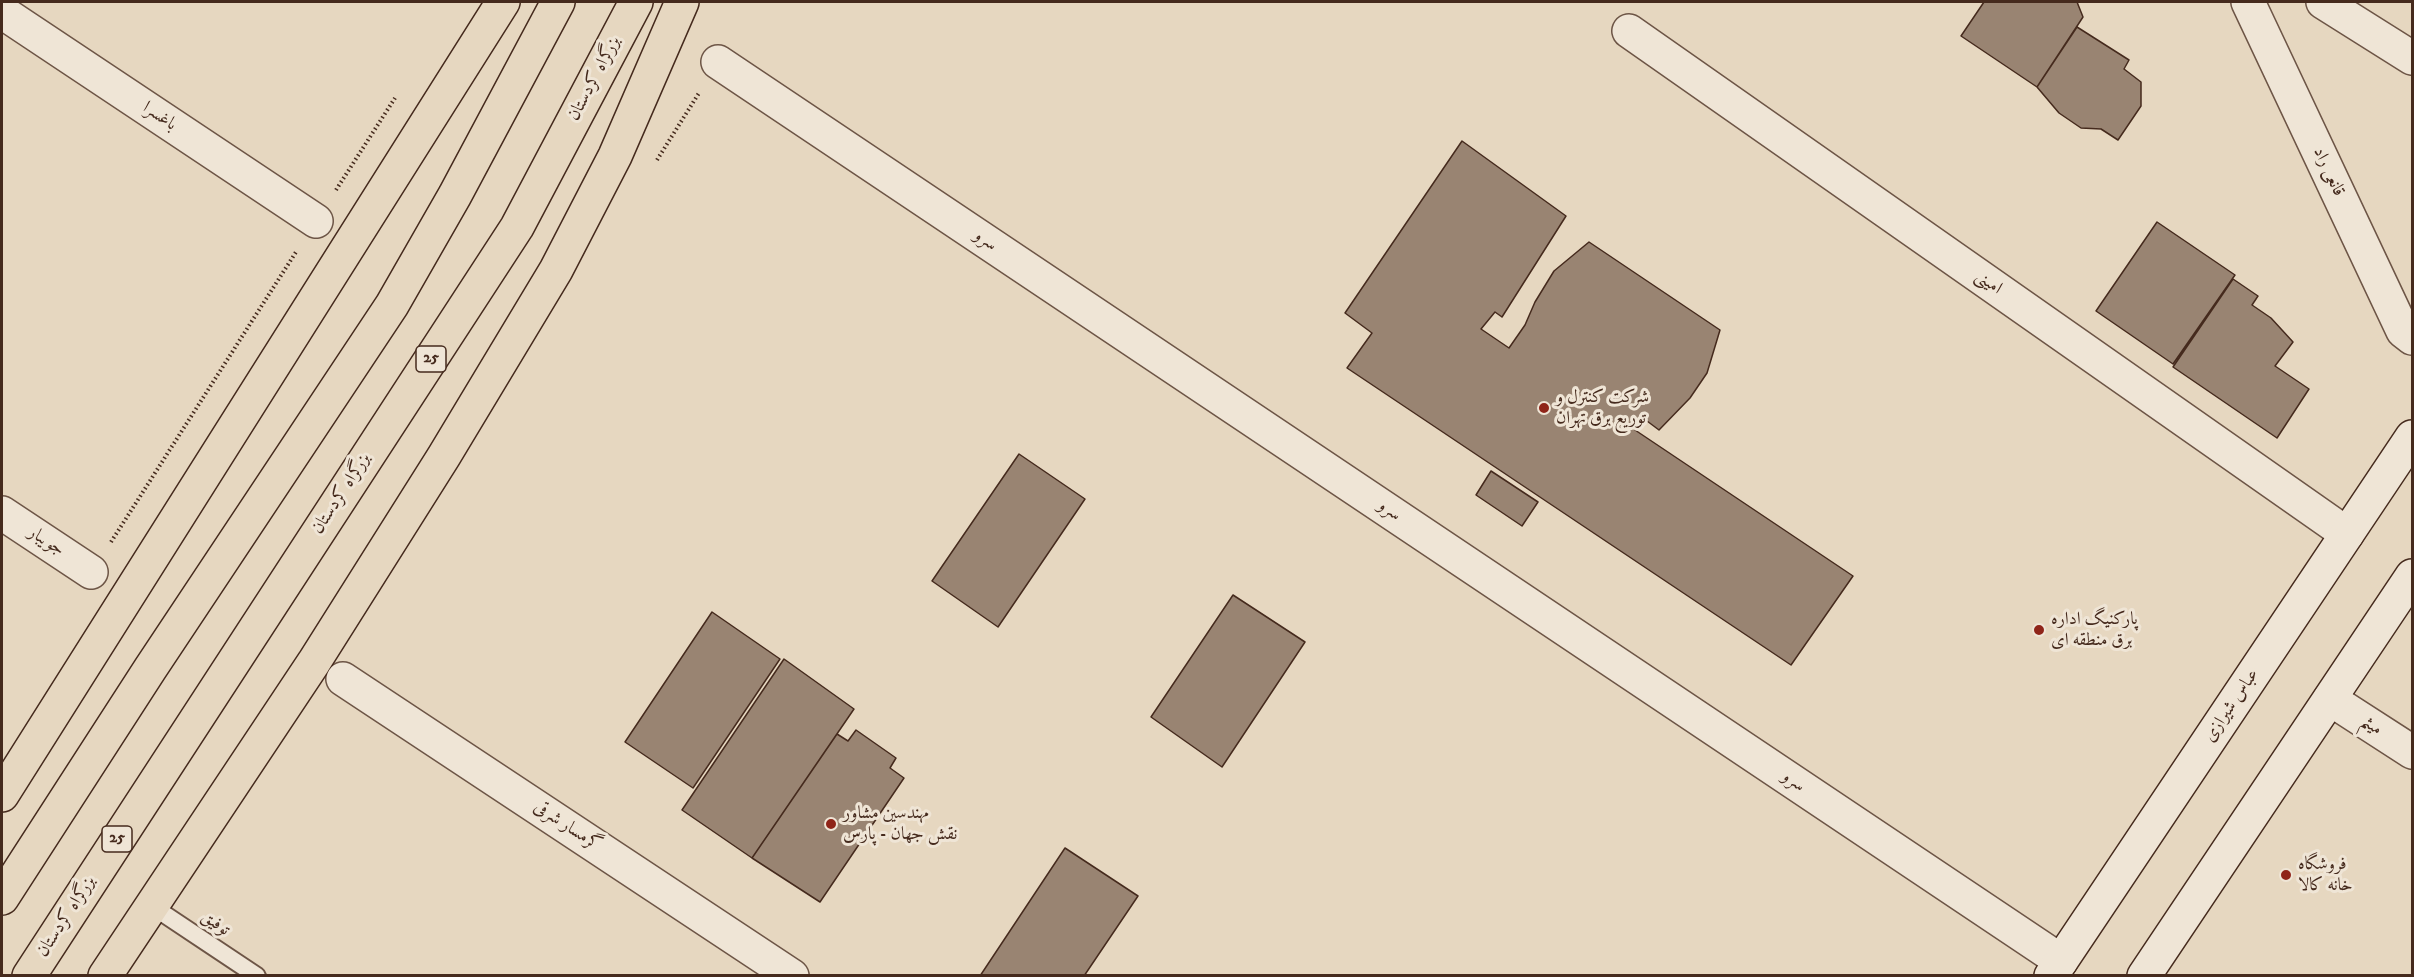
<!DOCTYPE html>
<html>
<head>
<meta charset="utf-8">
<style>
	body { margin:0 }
	#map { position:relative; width:2414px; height:977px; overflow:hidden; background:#e6d7c0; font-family:"IM FELL DW Pica",serif }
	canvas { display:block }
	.frame { position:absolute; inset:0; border:3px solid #452a1d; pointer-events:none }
</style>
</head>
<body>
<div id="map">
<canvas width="2414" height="977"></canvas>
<div class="frame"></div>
</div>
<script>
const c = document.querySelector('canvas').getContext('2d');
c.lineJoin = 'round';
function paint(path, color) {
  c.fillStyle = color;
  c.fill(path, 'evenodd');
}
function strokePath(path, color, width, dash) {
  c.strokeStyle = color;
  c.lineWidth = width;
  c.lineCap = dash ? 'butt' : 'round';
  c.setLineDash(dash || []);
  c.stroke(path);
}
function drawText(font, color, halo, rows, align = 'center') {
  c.font = font + ' "IM FELL DW Pica",Amiri,serif';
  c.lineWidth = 6;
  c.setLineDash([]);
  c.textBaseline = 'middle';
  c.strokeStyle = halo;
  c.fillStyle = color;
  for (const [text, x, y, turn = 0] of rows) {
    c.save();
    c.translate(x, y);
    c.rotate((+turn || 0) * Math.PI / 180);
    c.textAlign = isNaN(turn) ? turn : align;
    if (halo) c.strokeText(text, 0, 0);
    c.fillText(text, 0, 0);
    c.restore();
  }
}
const building = new Path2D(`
	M1984,2H2077L2083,17L2037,87L1961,36Z
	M2077,27L2129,60L2124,69L2141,82V106L2118,140L2101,129L2081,128L2059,113L2037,87Z
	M1462,141L1566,216L1502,317L1495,312L1481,329L1509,348L1525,325L1535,302L1554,271L1589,242L1720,330L1707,373L1690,398L1659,430L1643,418L1635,430L1853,576L1791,665L1347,368L1372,333L1345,313Z
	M2157,222L2235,275L2173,364L2096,311Z
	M2233,279L2258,296L2252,305L2271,318L2293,342L2275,366L2309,389L2277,438L2173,367Z
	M1019,454L1085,499L998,627L932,581Z
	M1491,471L1538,502L1522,526L1476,495Z
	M1233,595L1305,642L1222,767L1151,717Z
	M712,612L780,659L693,788L625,742Z
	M784,659L854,709L752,858L682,810Z
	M856,730L896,758L890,768L904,778L820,902L752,858L837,734L848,741Z
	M1065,848L1138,896L1084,976H980Z`);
const path = new Path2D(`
	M657,160L699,93
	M336,190L395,98
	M111,542L296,252`);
const lane = new Path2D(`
	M152,906L257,976`);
const street = new Path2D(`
	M2248,2L2403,331L2412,338
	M2323,2L2412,58
	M2,12L316,221
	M1629,31L2347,534
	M718,62L2061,961
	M2,513L91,572
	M343,679L792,976
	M2330,699L2412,752`);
const secondary = new Path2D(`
	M2051,976L2412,437
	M2144,976L2412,576`);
const highway = new Path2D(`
	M2,795L503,2
	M2,898L150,669L392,305L455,195L558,2
	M29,976L517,227L636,2
	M105,976L314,662L444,456L556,270L615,156L682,2`);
const markers = [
	[1544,408,6,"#8f2418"],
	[2039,630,6,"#8f2418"],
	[831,824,6,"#8f2418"],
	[2286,875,6,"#8f2418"]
];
const shields = [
	[431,359,30],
	[117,839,30]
];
const shieldNames = [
	["25",431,359],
	["25",117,839]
];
const streetNames = [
	["بزرگراه کردستان",595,79,-62],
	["باغسرا",159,117,34],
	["قانعی‌ راد",2328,172,65],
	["سرو",985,241,34],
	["امینی",1988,283,35],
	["بزرگراه کردستان",342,494,-57],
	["سرو",1389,511,34],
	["جویبار",46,542,33],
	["عباس شیرازی",2232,706,-56],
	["میثم",2371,726,33],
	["سرو",1793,782,34],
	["گرمسار شرقی",567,827,33],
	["بزرگراه کردستان",67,917,-57],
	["توفیق",215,924,34]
];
const poiNames = [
	["شرکت کنترل و",1556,398],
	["توریع برق تهران",1556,419],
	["پارکنیگ اداره",2051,620],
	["برق منطقه ای",2051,641],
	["مهندسین مشاور",843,814],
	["نقش جهان - پارس",843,835],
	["فروشگاه",2298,865],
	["خانه کالا",2298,886]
];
paint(building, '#998472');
strokePath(building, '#452a1d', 1.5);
strokePath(lane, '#6d5546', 20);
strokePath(street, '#6d5546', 36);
strokePath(secondary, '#452a1d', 36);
strokePath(highway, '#452a1d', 36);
strokePath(path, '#452a1d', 4, [1.5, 3]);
strokePath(lane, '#efe5d6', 16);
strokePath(street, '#efe5d6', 33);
strokePath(secondary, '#efe5d6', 33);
strokePath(highway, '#e6d7c0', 33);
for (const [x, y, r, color] of markers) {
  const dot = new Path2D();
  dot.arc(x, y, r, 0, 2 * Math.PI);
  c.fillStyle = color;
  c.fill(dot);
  strokePath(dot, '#efe5d6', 2);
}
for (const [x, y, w] of shields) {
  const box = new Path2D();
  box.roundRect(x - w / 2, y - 13, w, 26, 4.5);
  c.fillStyle = '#efe5d6';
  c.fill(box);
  strokePath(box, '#452a1d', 1.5);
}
drawText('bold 16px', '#452a1d', null, shieldNames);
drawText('18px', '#452a1d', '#efe5d6', streetNames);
drawText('18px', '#452a1d', '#efe5d6', poiNames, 'left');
</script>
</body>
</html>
